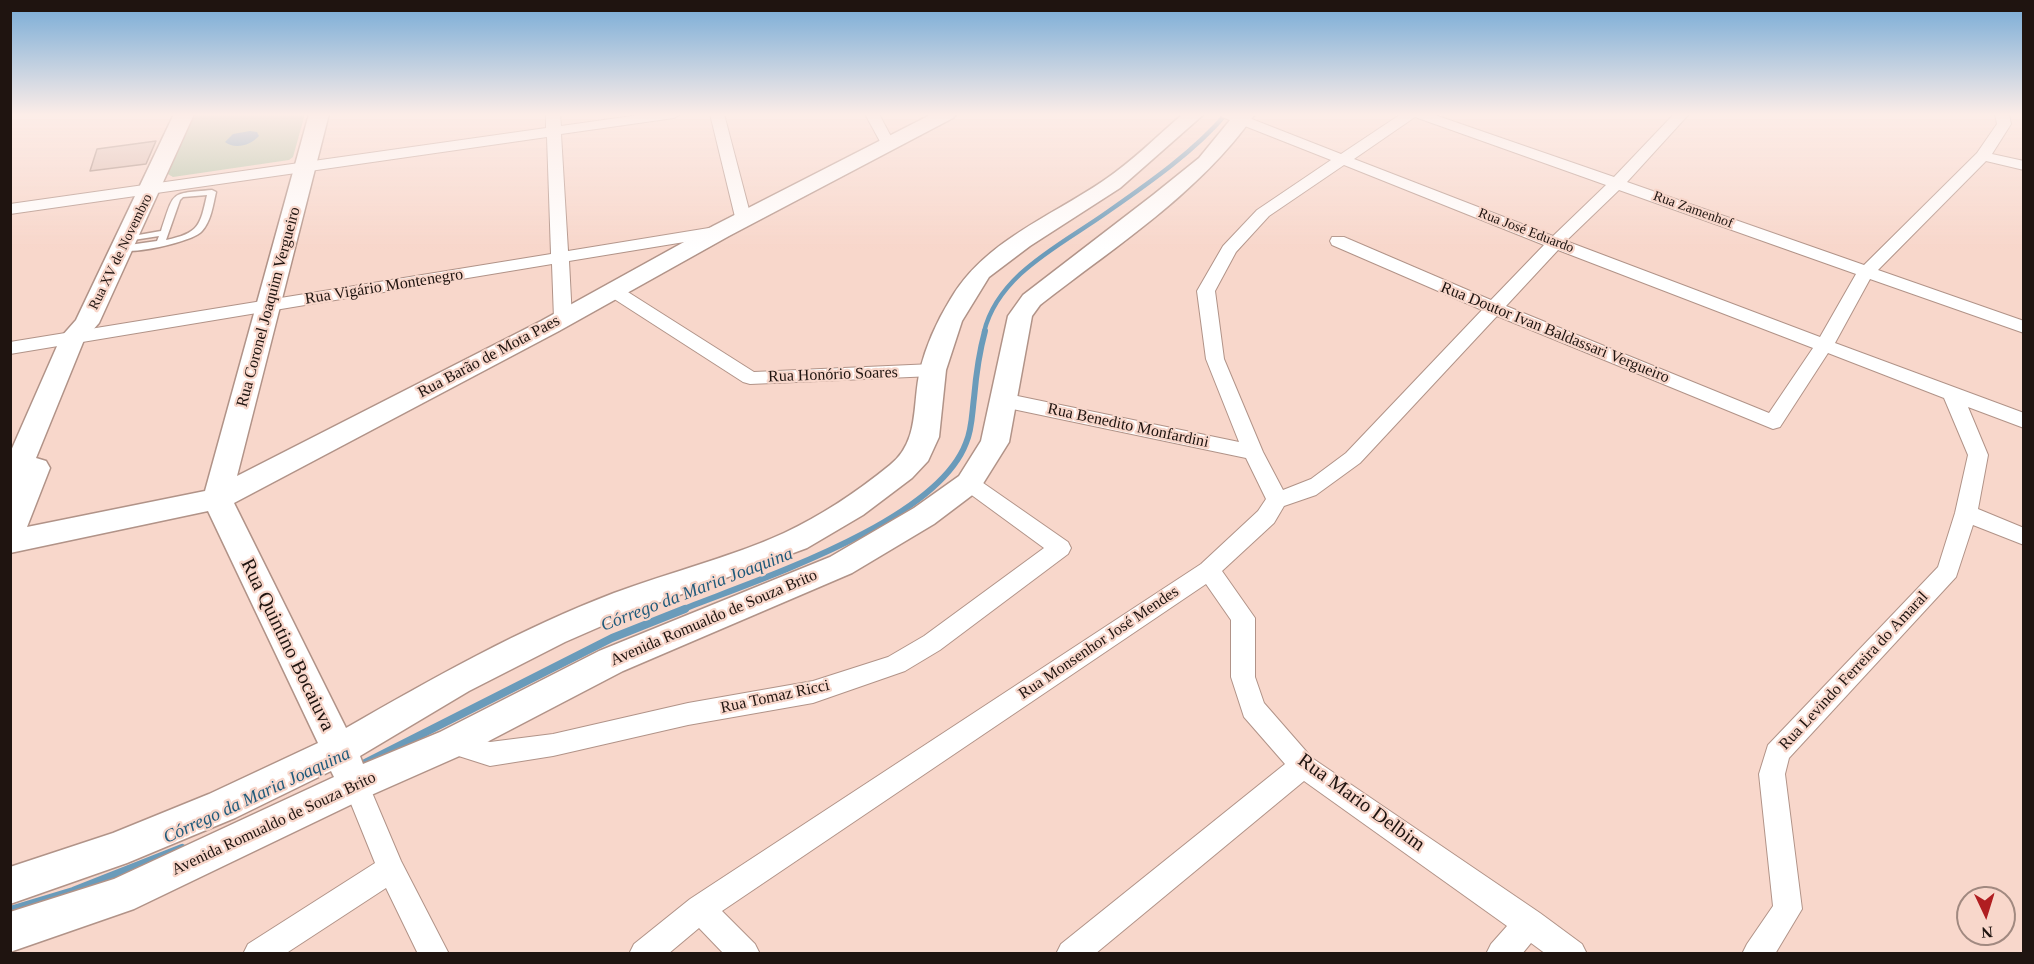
<!DOCTYPE html>
<html>
<head>
<meta charset="utf-8">
<style>
	body { margin:0 }
	#map { position:relative; width:2034px; height:964px; overflow:hidden; background:#f8d7cb; font-family:Georgia,serif }
	canvas { display:block }
	.frame { position:absolute; inset:0; border:12px solid #1f1410; pointer-events:none }
	.north { position:absolute; left:1956px; top:886px; width:60px; height:60px; box-sizing:border-box; background:#f8d7cb; border:2px solid #a18980; border-radius:50%; rotate:176deg; font-size:16px; font-weight:700; line-height:24px; text-align:center; color:#1f1410 }
	.north::after { content:''; display:block; margin:auto; width:21px; height:27px; background:#b01e21; clip-path:polygon(50% 0,100% 100%,50% 72%,0 100%) }
</style>
</head>
<body>
<div id="map">
<canvas width="2034" height="964"></canvas>
<div class="frame"></div>
<div class="north">N</div>
</div>
<script>
const c = document.querySelector('canvas').getContext('2d');
c.lineJoin = 'round';
function paint(path, color) {
  c.fillStyle = color;
  c.fill(path, 'evenodd');
}
function strokePath(path, color, width, dash) {
  c.strokeStyle = color;
  c.lineWidth = width;
  c.lineCap = dash ? 'butt' : 'round';
  c.setLineDash(dash || []);
  c.stroke(path);
}
function drawText(font, color, halo, rows, align = 'center') {
  c.font = font + ' Georgia,serif';
  c.lineWidth = 4.5;
  c.setLineDash([]);
  c.textBaseline = 'middle';
  c.strokeStyle = halo;
  c.fillStyle = color;
  for (const [text, x, y, turn = 0] of rows) {
    c.save();
    c.translate(x, y);
    c.rotate((+turn || 0) * Math.PI / 180);
    c.textAlign = isNaN(turn) ? turn : align;
    if (halo) c.strokeText(text, 0, 0);
    c.fillText(text, 0, 0);
    c.restore();
  }
}
const green = new Path2D(`
	M191,114H305L293,157L289,160L173,177L166,173Z`);
const water = new Path2D(`
	M250,131L257,132L259,136C251,145 235,150 225,142L233,134Z`);
const streamFar2 = new Path2D(`
	M984,332C998,274 1061,245 1106,213C1146,185 1194,152 1226,114`);
const streamFar1 = new Path2D(`
	M681,610C756,580 936,523 966,443C972,430 972,413 974,398C976,375 979,353 985,331`);
const stream = new Path2D(`
	M357,767L612,638L685,609
	M10,910L73,891L182,848`);
const building = new Path2D(`
	M156,141L146,164L90,171L97,149Z`);
const lane = new Path2D(`
	M212,190L216,192C213,205 211,221 202,231C193,242 128,256 118,249L122,246L157,241L159,236L127,241L123,239L127,237L161,231C175,190 169,194 212,190ZM207,195C200,226 199,233 166,240L180,200L183,197Z`);
const street = new Path2D(`
	M546,114H560L561,126L646,114H681L674,118L561,134L568,251L721,226L729,231L721,236L569,261L572,319L569,323H557L554,319L552,264L10,354V342L551,254L547,137L10,214V204L546,128Z
	M710,114H724L752,221L750,224H738L736,221Z
	M865,114H879L895,144L893,147H883Z
	M1220,114H1239L1341,154L1401,114H1432L1614,177L1674,114H1689L1627,182L1864,265L1977,153L1997,124L1995,114H2009L2011,124L1992,154L2024,161V170L1986,161L1878,270L2024,321V333L1870,279L1835,343L2024,413V428L1968,407L1988,455L1978,509L2024,528V545L1973,525L1956,577L1789,758L1785,774L1802,909L1775,954H1742L1747,944L1773,906L1759,774L1768,745L1938,567L1955,513L1968,455L1944,398L1828,353L1780,427L1773,429L1497,316L1360,463L1316,495L1284,506L1274,523L1222,571L1255,618V677L1264,703L1312,758L1540,913L1582,944L1587,954H1546L1531,943L1522,954H1486L1491,944L1507,926L1304,781L1095,954H1056L1061,944L1285,764L1244,717L1231,677V620L1206,584L722,911L755,944L760,954H724L699,928L668,954H629L634,944L690,899L1201,564L1258,511L1266,499L1246,458L1003,407L996,405L993,400L996,395L1003,393L1239,442L1206,359L1197,291L1223,246L1257,210L1331,160L1222,117ZM1415,117L1606,185L1553,236L1354,159ZM1344,165L1544,245L1491,300L1344,237H1332L1330,241L1332,245L1482,310L1346,453L1311,479L1283,490L1263,452L1224,359L1215,291L1236,252L1269,216ZM1619,190L1856,274L1820,337L1566,241ZM1558,250L1813,348L1769,413L1506,306Z
	M614,286L620,287L754,372L933,364L940,366L942,370L940,374L933,376L750,384L743,382L608,295L605,291L608,287Z
	M969,475L976,478L1068,542L1071,548L1068,554L940,650L905,671L813,703L688,725L553,756L490,766L443,751L439,743L443,735L452,732L490,742L553,734L688,703L813,681L888,657L924,636L1044,548L962,488L958,483L962,478Z
	M356,772L365,776L401,861L449,954H418L386,888L285,954H243L248,944L375,863L343,784L347,776Z`);
const secondary = new Path2D(`
	M174,114H194L99,323L84,340L36,458L46,461L50,468L27,527L205,491L309,114H329L237,476L541,321L713,226L932,114H956L953,118L729,236L559,331L234,503L346,728C433,678 520,629 614,593C670,572 729,558 784,533C821,516 858,491 890,465C920,441 912,404 920,370C926,346 937,321 950,300C983,242 1050,217 1103,181C1132,162 1157,136 1183,114H1204L1120,188L1030,246L989,277L962,321L946,370L939,437L928,461L912,478L863,515L807,548L636,611L565,642L469,691L360,756L363,764L440,732L599,651L830,557L914,508L959,476L981,441L1008,316L1023,295L1153,195L1199,158L1235,114H1255C1200,193 1114,247 1040,305L1032,316L1009,442L979,490L934,524L852,573L623,671L464,754L369,796L134,909L10,952V912L114,879L334,777L331,771L235,818L127,863L10,904V867L113,833L209,794L318,743L208,511L10,553V453L61,337L76,320Z`);
const farStreetnames = [
	["Rua Zamenhof",1693,210,20],
	["Rua José Eduardo",1526,231,21],
	["Rua XV de Novembro",121,252,-64]
];
const streetNames = [
	["Rua Vigário Montenegro",384,287,-9],
	["Rua Coronel Joaquim Vergueiro",269,307,-75],
	["Rua Doutor Ivan Baldassari Vergueiro",1555,333,22],
	["Rua Barão de Mota Paes",489,357,-28],
	["Rua Honório Soares",833,375,-2],
	["Rua Benedito Monfardini",1128,426,12],
	["Avenida Romualdo de Souza Brito",714,618,-23],
	["Rua Monsenhor José Mendes",1099,643,-34],
	["Rua Levindo Ferreira do Amaral",1854,671,-47],
	["Rua Tomaz Ricci",775,697,-12],
	["Avenida Romualdo de Souza Brito",274,824,-25]
];
const waterNames = [
	["Córrego da Maria Joaquina",697,590,-21],
	["Córrego da Maria Joaquina",257,796,-25]
];
const nearStreetnames = [
	["Rua Quintino Bocaiuva",287,645,64],
	["Rua Mario Delbim",1361,803,36]
];
paint(green, '#b3c5a8');
paint(water, '#6a9bba');
strokePath(streamFar2, '#6a9bba', 4.5);
strokePath(streamFar1, '#6a9bba', 6);
strokePath(stream, '#6a9bba', 8);
paint(building, '#ddbdb1');
strokePath(building, '#a28579', 1.5);
strokePath(lane, '#b19388', 3);
strokePath(street, '#b19388', 2);
strokePath(secondary, '#b19388', 3);
paint(lane, '#fff');
paint(street, '#fff');
paint(secondary, '#fff');
const sky = c.createLinearGradient(0, 0, 0, 249);
sky.addColorStop(0, '#75aad6');
sky.addColorStop(0.46, '#fcede8');
sky.addColorStop(1, '#fcede800');
c.fillStyle = sky;
c.fillRect(0, 0, 2034, 249);
drawText('14px', '#1f1410', '#f8d7cb', farStreetnames);
drawText('16px', '#1f1410', '#f8d7cb', streetNames);
drawText('italic 18px', '#1f5a7b', '#f8d7cb', waterNames);
drawText('20px', '#1f1410', '#f8d7cb', nearStreetnames);
</script>
</body>
</html>
